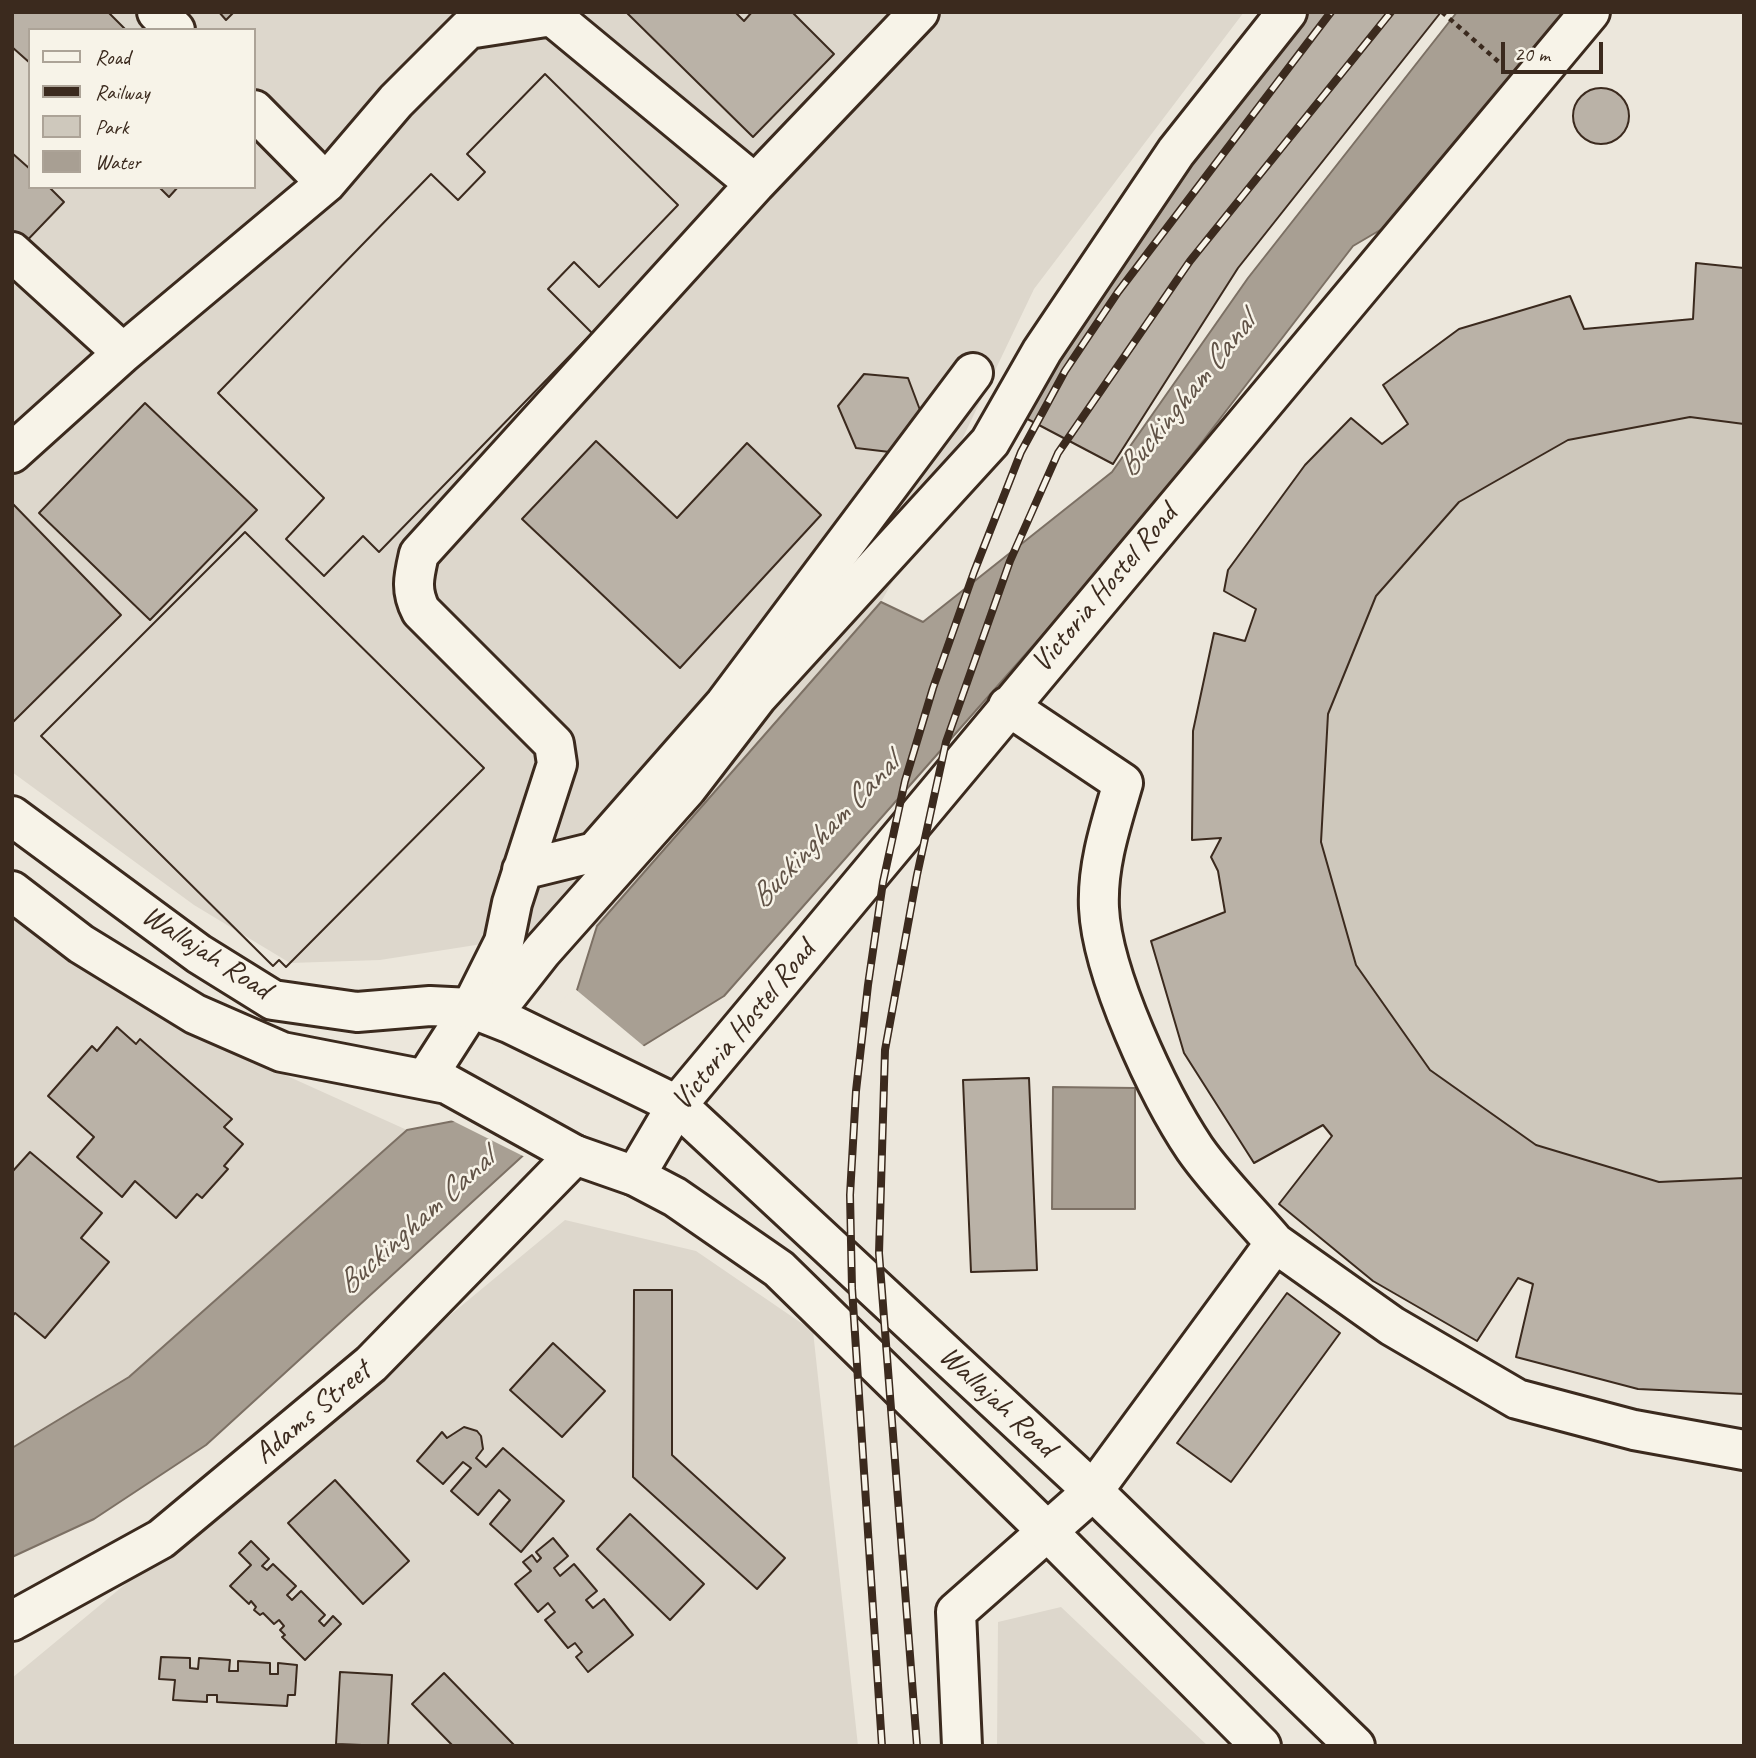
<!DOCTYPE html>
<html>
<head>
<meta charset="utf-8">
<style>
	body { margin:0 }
	#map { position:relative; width:1756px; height:1758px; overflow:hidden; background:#ece7dc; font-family:Caveat,sans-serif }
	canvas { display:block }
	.frame { position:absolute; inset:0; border:14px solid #3b2a1e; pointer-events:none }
	.legend { position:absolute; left:28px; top:28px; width:228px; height:161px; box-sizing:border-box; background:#f7f3e8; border:2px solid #aca397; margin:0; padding:9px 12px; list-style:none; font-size:21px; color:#3b2a1e }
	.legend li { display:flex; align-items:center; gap:14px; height:35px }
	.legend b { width:35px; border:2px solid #aca397 }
	.scale { position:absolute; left:1501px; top:42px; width:102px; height:32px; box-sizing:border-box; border:4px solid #3b2a1e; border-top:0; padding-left:9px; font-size:21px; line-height:24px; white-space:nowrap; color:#3b2a1e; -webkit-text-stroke:5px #f7f3e8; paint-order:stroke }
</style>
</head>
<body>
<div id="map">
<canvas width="1756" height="1758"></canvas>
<div class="frame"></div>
<ul class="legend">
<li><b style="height:9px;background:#f7f3e8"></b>Road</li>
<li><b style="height:9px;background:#3b2a1e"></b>Railway</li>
<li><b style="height:19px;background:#cec8bc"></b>Park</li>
<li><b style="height:19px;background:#a89f93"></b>Water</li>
</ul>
<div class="scale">20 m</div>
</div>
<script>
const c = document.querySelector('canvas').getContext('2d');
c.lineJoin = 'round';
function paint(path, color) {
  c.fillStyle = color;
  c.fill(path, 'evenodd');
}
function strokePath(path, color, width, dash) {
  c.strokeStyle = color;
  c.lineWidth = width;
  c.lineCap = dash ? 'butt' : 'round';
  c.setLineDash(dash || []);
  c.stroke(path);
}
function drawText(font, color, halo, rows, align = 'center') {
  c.font = font + ' Caveat,sans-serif';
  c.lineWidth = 5;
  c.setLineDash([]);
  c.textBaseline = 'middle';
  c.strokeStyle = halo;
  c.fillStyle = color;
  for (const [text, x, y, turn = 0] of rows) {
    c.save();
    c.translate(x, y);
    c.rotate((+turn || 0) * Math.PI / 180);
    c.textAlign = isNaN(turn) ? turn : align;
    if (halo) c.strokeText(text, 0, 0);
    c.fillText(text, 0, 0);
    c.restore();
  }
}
const built = new Path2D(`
	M12,12H1244L1034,289L902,565L881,602L597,926L380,960L290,963L194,905L12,772ZM30,30H254V187H30Z
	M12,918L172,1024L407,1130L129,1377L12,1448Z
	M565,1220L696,1251L813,1331L858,1746H12V1678Z
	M1061,1607L1208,1746H997L998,1622Z`);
const green = new Path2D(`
	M1690,417L1744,424V1178L1659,1182L1536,1145L1430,1070L1356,965L1321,842L1328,714L1376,596L1459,502L1568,440Z`);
const water = new Path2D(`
	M1457,12H1568L1404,216L1353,246L1129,537L724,996L643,1046L206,1445L94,1519L12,1557V1448L129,1377L407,1130L454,1121L577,990L597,926L881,602L923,622L1112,472L1248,278Z
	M1053,1087L1135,1088V1209H1052Z`);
const pier = new Path2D(`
	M574,988L646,1048L527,1158L449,1119Z`);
const building = new Path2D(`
	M12,12H108L126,30H30V63L12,47Z
	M219,12H234L226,20Z
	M626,12H735L744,21L752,12H792L834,54L753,137Z
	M1306,12H1441L1238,268L1113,464L1018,414L1163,192Z
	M545,74L678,205L599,287L574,262L548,289L592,333L379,552L363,536L324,576L286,539L324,498L218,393L431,174L458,200L485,172L467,154Z
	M545,74L678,205L599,287L574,262L548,289L592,333L379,552L363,536L324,576L286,539L324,498L218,393L431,174L458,200L485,172L467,154Z
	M1573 116a28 28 0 1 1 56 0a28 28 0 1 1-56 0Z
	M12,153L30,169V187H49L64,202L17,251L12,246Z
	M159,187H178L169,197Z
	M1696,263L1744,268V424L1690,417L1568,440L1459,502L1376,596L1328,714L1321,842L1356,965L1430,1070L1536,1145L1659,1182L1744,1178V1394L1638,1389L1516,1357L1533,1284L1518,1278L1477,1341L1373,1281L1279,1204L1332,1136L1323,1125L1254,1163L1184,1053L1151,941L1225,912L1218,871L1211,857L1221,838L1192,840L1193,731L1214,633L1245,641L1256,609L1224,591L1228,570L1305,465L1351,418L1382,444L1408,424L1383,385L1459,329L1570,296L1584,329L1693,319Z
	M864,374L908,378L923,418L898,453L856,448L838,406Z
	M145,403L257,510L150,620L39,513Z
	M596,441L677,518L747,443L821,515L680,668L522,519Z
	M12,503L121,615L12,723Z
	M245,532L484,768L286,967L279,960L273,966L41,736Z
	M245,532L484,768L286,967L279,960L273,966L41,736Z
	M117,1027L136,1044L140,1039L232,1119L224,1127L243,1144L224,1166L228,1169L202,1198L197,1194L176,1218L135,1181L122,1197L77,1157L94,1137L48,1096L92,1046L97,1051Z
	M1029,1078L1037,1270L971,1272L963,1080Z
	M30,1152L102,1213L81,1238L109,1262L45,1338L15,1313L12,1317V1172Z
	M634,1290H672V1455L785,1558L757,1589L633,1477Z
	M1287,1293L1340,1333L1231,1482L1177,1443Z
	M553,1343L605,1391L562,1437L510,1390Z
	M464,1427L477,1431L481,1436L483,1449L476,1458L486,1467L503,1448L564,1501L521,1552L490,1524L510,1500L499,1490L478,1515L451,1491L471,1468L463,1462L443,1484L417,1461L442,1432L447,1438Z
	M335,1480L409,1561L363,1604L288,1523Z
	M630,1514L704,1584L670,1620L597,1549Z
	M553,1538L568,1556L554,1568L560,1576L574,1564L597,1591L586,1600L593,1608L604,1599L633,1635L588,1672L576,1657L582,1652L575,1643L568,1648L545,1620L555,1612L548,1603L538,1612L515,1584L531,1571L523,1562L532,1555L537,1562L541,1558L536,1552Z
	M251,1541L269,1559L262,1566L267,1570L273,1564L296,1586L287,1595L292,1600L301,1591L325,1615L319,1621L324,1626L333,1616L341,1624L305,1660L282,1637L285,1635L280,1630L284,1626L279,1620L274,1624L263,1613L260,1615L254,1610L256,1607L251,1601L249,1604L230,1586L251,1565L239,1553Z
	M161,1657L190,1658V1668L198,1669L199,1658L230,1660L229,1671H238V1661L270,1663V1674H278V1663L297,1665L295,1695H288L287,1706L217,1702V1695H207V1702L173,1700L175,1680L159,1679Z
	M340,1672L392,1675L388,1746L336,1744Z
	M444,1673L515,1746H453L412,1704Z`);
const path = new Path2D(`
	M1442,12L1500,63`);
const minor = new Path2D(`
	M157,12L175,30
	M254,110L326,183
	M12,252L123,353
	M12,453L123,353L326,183L396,101L468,29L552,16L755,184
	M1008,706L1123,783C1111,824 1097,865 1099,908C1102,974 1158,1094 1195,1149C1218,1182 1249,1212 1275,1243
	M522,870L595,852L725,704L973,373
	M426,1078L471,1008L504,942L512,903L557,764L554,744L421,611C410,590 414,576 419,554L755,184L919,12
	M635,1176L677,1105L1590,12
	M12,1621L161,1539L371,1364L575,1155
	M962,1746L956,1612L1093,1491L1275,1243L1392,1326L1517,1399L1634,1430L1744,1450`);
const major = new Path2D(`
	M12,816L199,954L273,1000L357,1012L430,1006L471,1008L509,1023L677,1105L1093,1491L1355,1746
	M12,891L81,944L195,1014L282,1052L447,1084L575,1155L635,1176L675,1197L779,1269L1047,1531L1261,1746
	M491,1016L542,951L687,788L757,697L990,442L1042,351L1176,152L1287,12`);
const rail = new Path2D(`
	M882,1746L852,1288L850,1195L856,1091L868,985L883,882L905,781L933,688L974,572L1021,452L1065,371L1118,292L1331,12
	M917,1746L879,1253L885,1050L917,875L946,742L1010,561L1058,453L1190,261L1391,12`);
const streetNames = [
	["Victoria Hostel Road",1105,589,-50],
	["Wallajah Road",206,953,33],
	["Victoria Hostel Road",744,1026,-51],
	["Wallajah Road",997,1402,43],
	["Adams Street",313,1413,-40]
];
const waterNames = [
	["Buckingham Canal",1187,396,-51],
	["Buckingham Canal",825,832,-46],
	["Buckingham Canal",416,1223,-42]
];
paint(built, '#ddd7cc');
paint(green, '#cec8bc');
paint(water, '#a89f93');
strokePath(water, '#7c7064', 2);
paint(pier, '#ece7dc');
paint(building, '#bab2a7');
strokePath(building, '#3b2a1e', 2);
strokePath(minor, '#3b2a1e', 44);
strokePath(major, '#3b2a1e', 44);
strokePath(path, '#3b2a1e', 4.5, [5, 5]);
strokePath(minor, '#f7f3e8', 38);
strokePath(major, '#f7f3e8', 38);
strokePath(rail, '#3b2a1e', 8);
strokePath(rail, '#f7f3e8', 5, [16]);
drawText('30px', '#3b2a1e', '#f7f3e8', streetNames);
drawText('italic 32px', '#615347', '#f7f3e8', waterNames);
</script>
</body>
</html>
